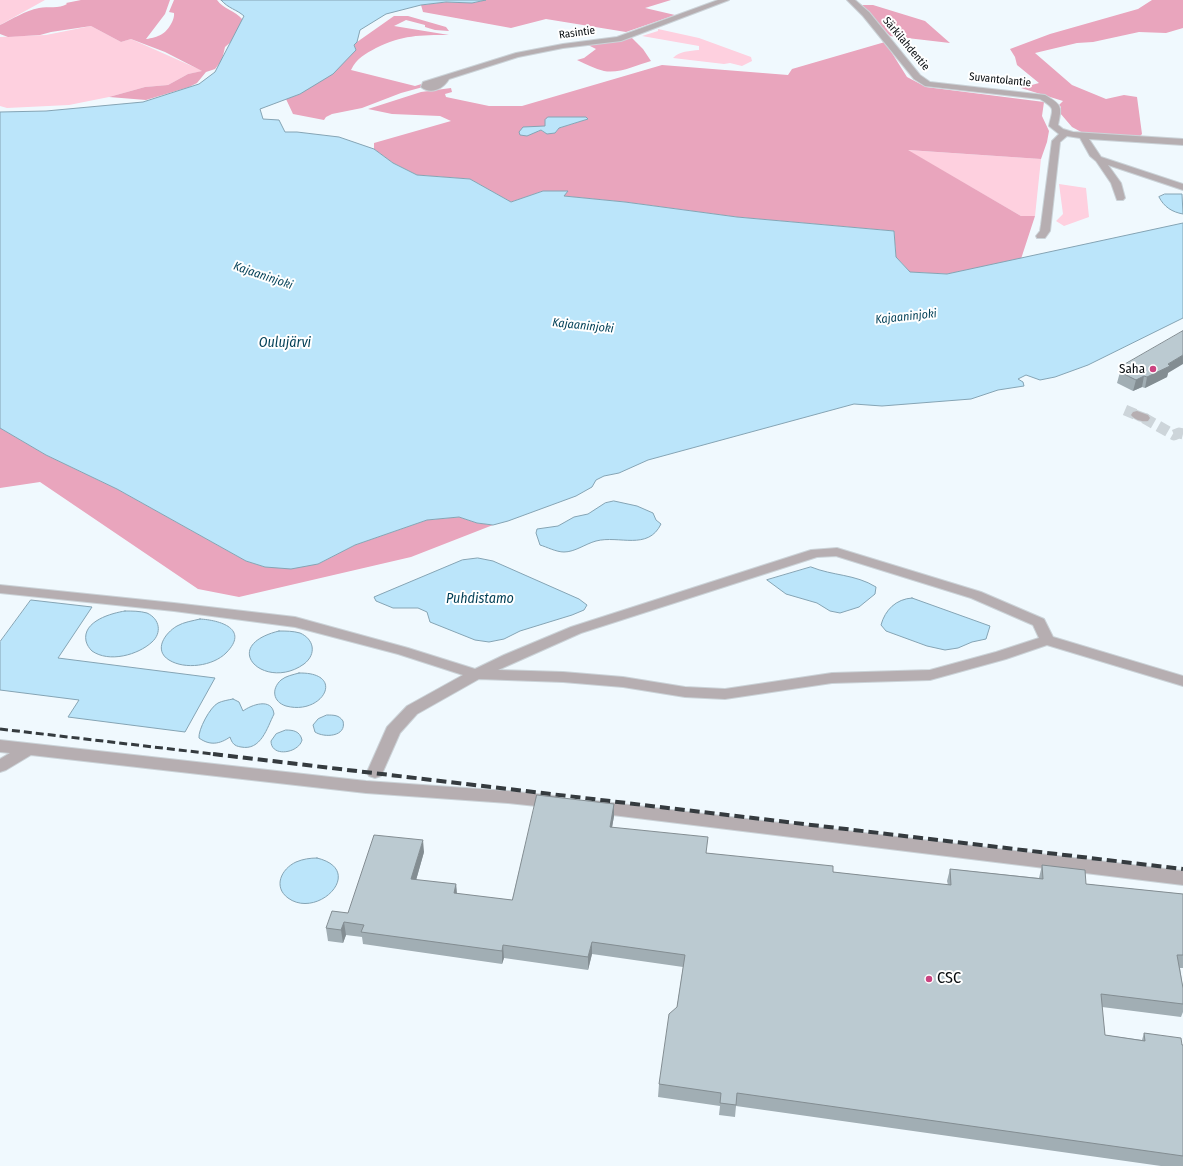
<!DOCTYPE html>
<html>
<head>
<meta charset="utf-8">
<style>
	body { margin:0 }
	canvas { display:block; background:#f0f9fe }
</style>
</head>
<body>
<canvas width="1183" height="1166"></canvas>
<script>
const c = document.querySelector('canvas').getContext('2d');
c.lineJoin = 'round';
function paint(path, color) {
  c.fillStyle = color;
  c.fill(path, 'evenodd');
}
function strokePath(path, color, width, dash) {
  c.strokeStyle = color;
  c.lineWidth = width;
  c.lineCap = dash ? 'butt' : 'round';
  c.setLineDash(dash || []);
  c.stroke(path);
}
function drawText(font, color, halo, rows, align = 'center') {
  c.font = font + ' "Fira Sans Condensed",sans-serif';
  c.lineWidth = 4;
  c.setLineDash([]);
  c.textBaseline = 'middle';
  c.strokeStyle = halo;
  c.fillStyle = color;
  for (const [text, x, y, turn = 0] of rows) {
    c.save();
    c.translate(x, y);
    c.rotate((+turn || 0) * Math.PI / 180);
    c.textAlign = isNaN(turn) ? turn : align;
    if (halo) c.strokeText(text, 0, 0);
    c.fillText(text, 0, 0);
    c.restore();
  }
}
const green = new Path2D(`
	M0,0H45L0,25Z
	M91,26L121,42L131,39L203,71L188,74L168,85L145,87L109,97L69,105L7,108L0,106V37L46,35Z
	M658,29L699,38L751,57L752,61L742,66L730,63L724,64L673,58C679,51 690,51 699,50V46L642,36L658,31Z
	M907,150L1041,159L1035,216H1021Z
	M1059,184L1086,188L1089,217L1064,226L1056,221L1063,214Z`);
const forest = new Path2D(`
	M81,0H170L165,14L146,39C148,39 156,37 158,36C166,34 175,21 174,13L169,12L174,0H217C223,9 235,10 243,20L233,40L225,47L222,60L215,69L206,72L197,83L189,87L146,100L109,97L145,87L168,85L188,74L202,71L165,52L131,39L121,42L91,26L51,32L40,35L8,37L0,34V25C12,19 25,11 39,8C48,6 59,9 67,4L66,3Z
	M486,0H671L645,8L675,15L626,32L546,19L511,28L423,12L421,5L446,2L472,3Z
	M1152,0H1183V28L1166,33L1139,32L1093,42L1077,43L1035,53L1072,85L1106,99L1124,95L1137,97L1142,134L1139,137L1083,133L1072,127L1060,113L1061,107L1059,105L1063,101L1021,88L1039,83L1017,65L1015,57L1010,49L1050,34L1138,9Z
	M862,5H873L925,21L950,43L890,36Z
	M394,16H408L446,27L449,31L435,30L425,27V25L406,20L394,26L449,35C420,35 402,35 376,48C365,54 357,58 351,70L415,86L428,82L423,87L401,93L362,108L332,114L326,117L324,120L293,114L286,99L300,94L350,56L356,50L354,45L357,42Z
	M632,38L643,49L651,61C637,65 619,74 604,71C595,69 586,64 577,60L584,58L596,49L588,45Z
	M885,42L907,77L926,87L1044,102L1042,116L1049,131L1047,142L1041,159L908,150L1021,216H1035L1021,259L947,274L910,272L896,257L894,231L737,217L625,202L563,196L567,192L543,191L511,202L470,179L417,175L393,163L374,149V143L451,121L440,116L392,114L368,109L421,92L451,88L452,92L445,94L446,97L489,106H522L662,65L788,75L792,69ZM556,117H586L588,119L559,128L555,133H545L541,130L537,132L539,127L545,126V124Z
	M0,428L46,455L117,489L246,561L265,567L318,564L355,545L427,520L459,517L477,523L493,525L411,557L239,597L198,589L40,482L0,488Z`);
const water = new Path2D(`
	M221,0H486L472,3L446,2L421,5L386,14L360,30L357,42L354,45L356,50L333,74L300,94L260,109L263,119L279,120L285,132H297L339,137L374,149L393,163L417,175L470,179L511,202L543,191H568L564,196L625,202L737,217L894,231L896,257L910,272L947,274L1183,223V318L1088,365L1055,377L1040,380L1026,375L1018,379L1023,382L1024,386L998,390L971,399L882,406L854,404L648,460L619,473L604,476L596,480L592,487L576,496L508,521L493,525L477,523L459,517L427,520L355,545L318,564L291,569L265,567L246,561L117,489L46,455L0,428V112L46,111L143,102L199,84L215,72L244,16C236,9 229,9 221,0Z
	M548,117H586L588,119L559,128L555,133L547,134L541,130L527,136L520,135L519,132L523,127L545,126V120Z
	M1165,194H1182L1183,214C1172,212 1164,207 1159,197Z
	M614,501L637,506L653,513L656,520L661,524C648,551 619,535 596,541C585,544 575,552 564,552C556,552 547,547 540,545L536,533L537,529L558,526L574,517L588,514L605,503Z
	M478,558L493,561L579,599L587,605L584,610L572,615L520,631L504,639L489,642L475,640L430,622L427,612L418,608H393L376,601L374,597L462,560Z
	M811,567C833,576 855,574 876,587L875,594L859,607L840,613L830,611L817,603L786,594L767,580Z
	M912,598L990,626L986,639L972,642L958,648L945,650L927,646L886,631L881,625C885,610 896,599 912,598Z
	M31,600L92,607L58,658L215,678L185,732L68,717L79,700L0,690V642Z
	M125,611C132,611 140,611 147,613C160,619 162,633 152,642C138,655 109,663 92,651C89,648 87,645 86,641C82,621 112,613 125,611Z
	M200,619C220,620 250,629 226,653C213,666 185,670 169,660C153,650 165,633 177,626C184,622 192,621 200,619Z
	M279,631C286,631 293,631 300,633C314,639 317,654 304,664C265,692 217,646 279,631Z
	M299,673C347,672 323,716 286,706C273,702 271,689 281,680C286,676 292,675 299,673Z
	M233,699L239,702L243,711C251,705 272,697 274,714C267,728 261,751 241,747C234,746 232,743 230,737C220,744 210,746 199,738C198,730 210,707 218,703C222,701 228,700 233,699Z
	M327,715C334,715 339,715 343,721C347,737 324,738 315,732L313,725L318,719Z
	M286,730C293,730 300,731 302,740C299,753 271,758 271,741L276,734Z
	M317,858C367,870 318,920 288,898C273,887 281,869 296,862C303,859 310,858 317,858Z`);
const minorTunnel = new Path2D(`
	M1125,410L1137,415
	M1144,418L1174,435L1179,433L1183,434`);
const minor = new Path2D(`
	M718,0H729L621,41L563,48L518,57L449,79C443,89 431,95 421,87L423,82L516,53L563,44L617,37Z
	M847,0H855L869,12L920,75L930,82L1045,95C1062,105 1062,106 1058,125L1063,129L1073,132L1183,139V145L1089,139L1101,157L1183,184V190L1108,165L1121,183L1125,198L1123,200H1117L1111,183L1096,161L1090,156L1080,138L1067,136L1060,142L1050,231L1045,238H1037L1036,236L1040,231L1041,225L1052,141L1059,134L1049,126C1053,108 1056,109 1040,99L925,86L914,79L863,16Z
	M1137,411L1148,415L1150,418L1148,421C1142,422 1135,420 1131,415L1133,412Z
	M837,548L981,592L1044,619L1053,637L1183,676V686L1047,645L1006,659L930,680L832,683L725,699L685,697L623,687L563,682L479,679L417,714L400,733L381,776L375,778L369,776L367,772L387,727L407,706L463,675L398,654L295,627L174,611L0,593V585L174,603L295,617L408,648L475,669L504,655L571,627L811,550ZM836,556L971,598L1033,625L1039,638L996,652L930,670L832,673L725,689L685,687L623,677L563,672L498,670L581,633L817,557Z
	M0,740L366,781L508,791L555,796L561,798L563,802L561,806L555,808L508,803L366,793L31,755L6,770L0,772V759L10,753L0,752Z
	M596,801L1183,871V885L596,813L590,811L588,807L590,803Z`);
const railFar1 = new Path2D(`
	M0,729L222,755`);
const rail = new Path2D(`
	M213,754L1183,869`);
const wall = new Path2D(`
	M1122,366L1168,373L1167,377L1145,388L1142,387L1133,391L1117,383L1120,372H1121Z
	M614,804V816L612,827L707,853L833,872L948,885L947,881L950,869L1039,878L1042,865L1086,884L1183,894V968H1180L1183,988V1012L1181,1017L1102,1007L1105,1035L1142,1040L1144,1033L1183,1045V1166H1161L736,1106L735,1117L719,1115L720,1106L658,1097L659,1084L677,1007L683,967L592,954L588,970L504,958L502,964L363,944L362,937L346,935L343,943L328,941L326,928L348,913L424,852L416,880L456,884L457,894L512,900Z`);
const shadedWall = new Path2D(`
	M1183,355V364L1168,373L1167,377L1145,388L1147,377L1168,364Z
	M1144,376L1142,387L1133,391L1136,380Z
	M614,804V816L610,839V827Z
	M423,840L424,852L413,891L411,879Z
	M456,884L457,896L454,893Z
	M344,922L346,935L343,943L341,930Z
	M592,942V954L588,970V957Z
	M503,945L504,958L502,964V951Z`);
const building = new Path2D(`
	M1183,331V355L1168,364L1170,366L1147,377L1144,376L1136,380L1120,372L1127,368L1122,366Z
	M537,795L614,804L610,827L708,837L706,853L833,866V872L951,885L950,869L1043,879L1042,865L1085,870L1086,884L1183,894V955H1177L1183,988V1004L1101,994L1105,1035L1145,1041L1144,1033L1181,1038L1182,1045H1183V1156L737,1093L736,1105L720,1103L721,1093L659,1084L669,1014L677,1007L685,955L592,942L588,957L503,945L502,951L361,932L364,925L344,922L341,930L326,928L332,911L348,913L374,835L423,840L411,879L456,884L454,893L512,900Z`);
const markers = [
	[1153,369,4,"#cb4381"],
	[929,979,4,"#cb4381"]
];
const farStreetnames = [
	["Rasintie",577,33,-8],
	["Särkilahdentie",906,44,50],
	["Suvantolantie",1000,80,6]
];
const farWaternames = [
	["Kajaaninjoki",263,276,19],
	["Kajaaninjoki",906,317,-6],
	["Kajaaninjoki",583,326,6]
];
const poiNames = [
	["Saha",1145,369]
];
const waterNames = [
	["Oulujärvi",285,343],
	["Puhdistamo",480,599]
];
const nearPoinames = [
	["CSC",937,979]
];
paint(green, '#fed0df');
paint(forest, '#e9a5bd');
paint(water, '#bbe5fa');
strokePath(water, '#85a4b4', 1);
strokePath(minorTunnel, '#cdd5da', 11, [11, 5.5]);
strokePath(minor, '#cbd3d8', 2);
paint(minor, '#b6aeb1');
strokePath(railFar1, '#353b3f', 3, [8, 4]);
strokePath(rail, '#353b3f', 4, [10, 5]);
paint(wall, '#a1aeb4');
paint(shadedWall, '#838d92');
paint(building, '#bbcad1');
strokePath(building, '#838d92', 1);
for (const [x, y, r, color] of markers) {
  const dot = new Path2D();
  dot.arc(x, y, r, 0, 2 * Math.PI);
  c.fillStyle = color;
  c.fill(dot);
  strokePath(dot, '#fff', 1.5);
}
drawText('11px', '#070c0f', '#fff', farStreetnames);
drawText('italic 12px', '#003f56', '#fff', farWaternames);
drawText('13px', '#070c0f', '#fff', poiNames, 'right');
drawText('italic 14px', '#003f56', '#fff', waterNames);
drawText('16px', '#070c0f', '#fff', nearPoinames, 'left');
</script>
</body>
</html>
